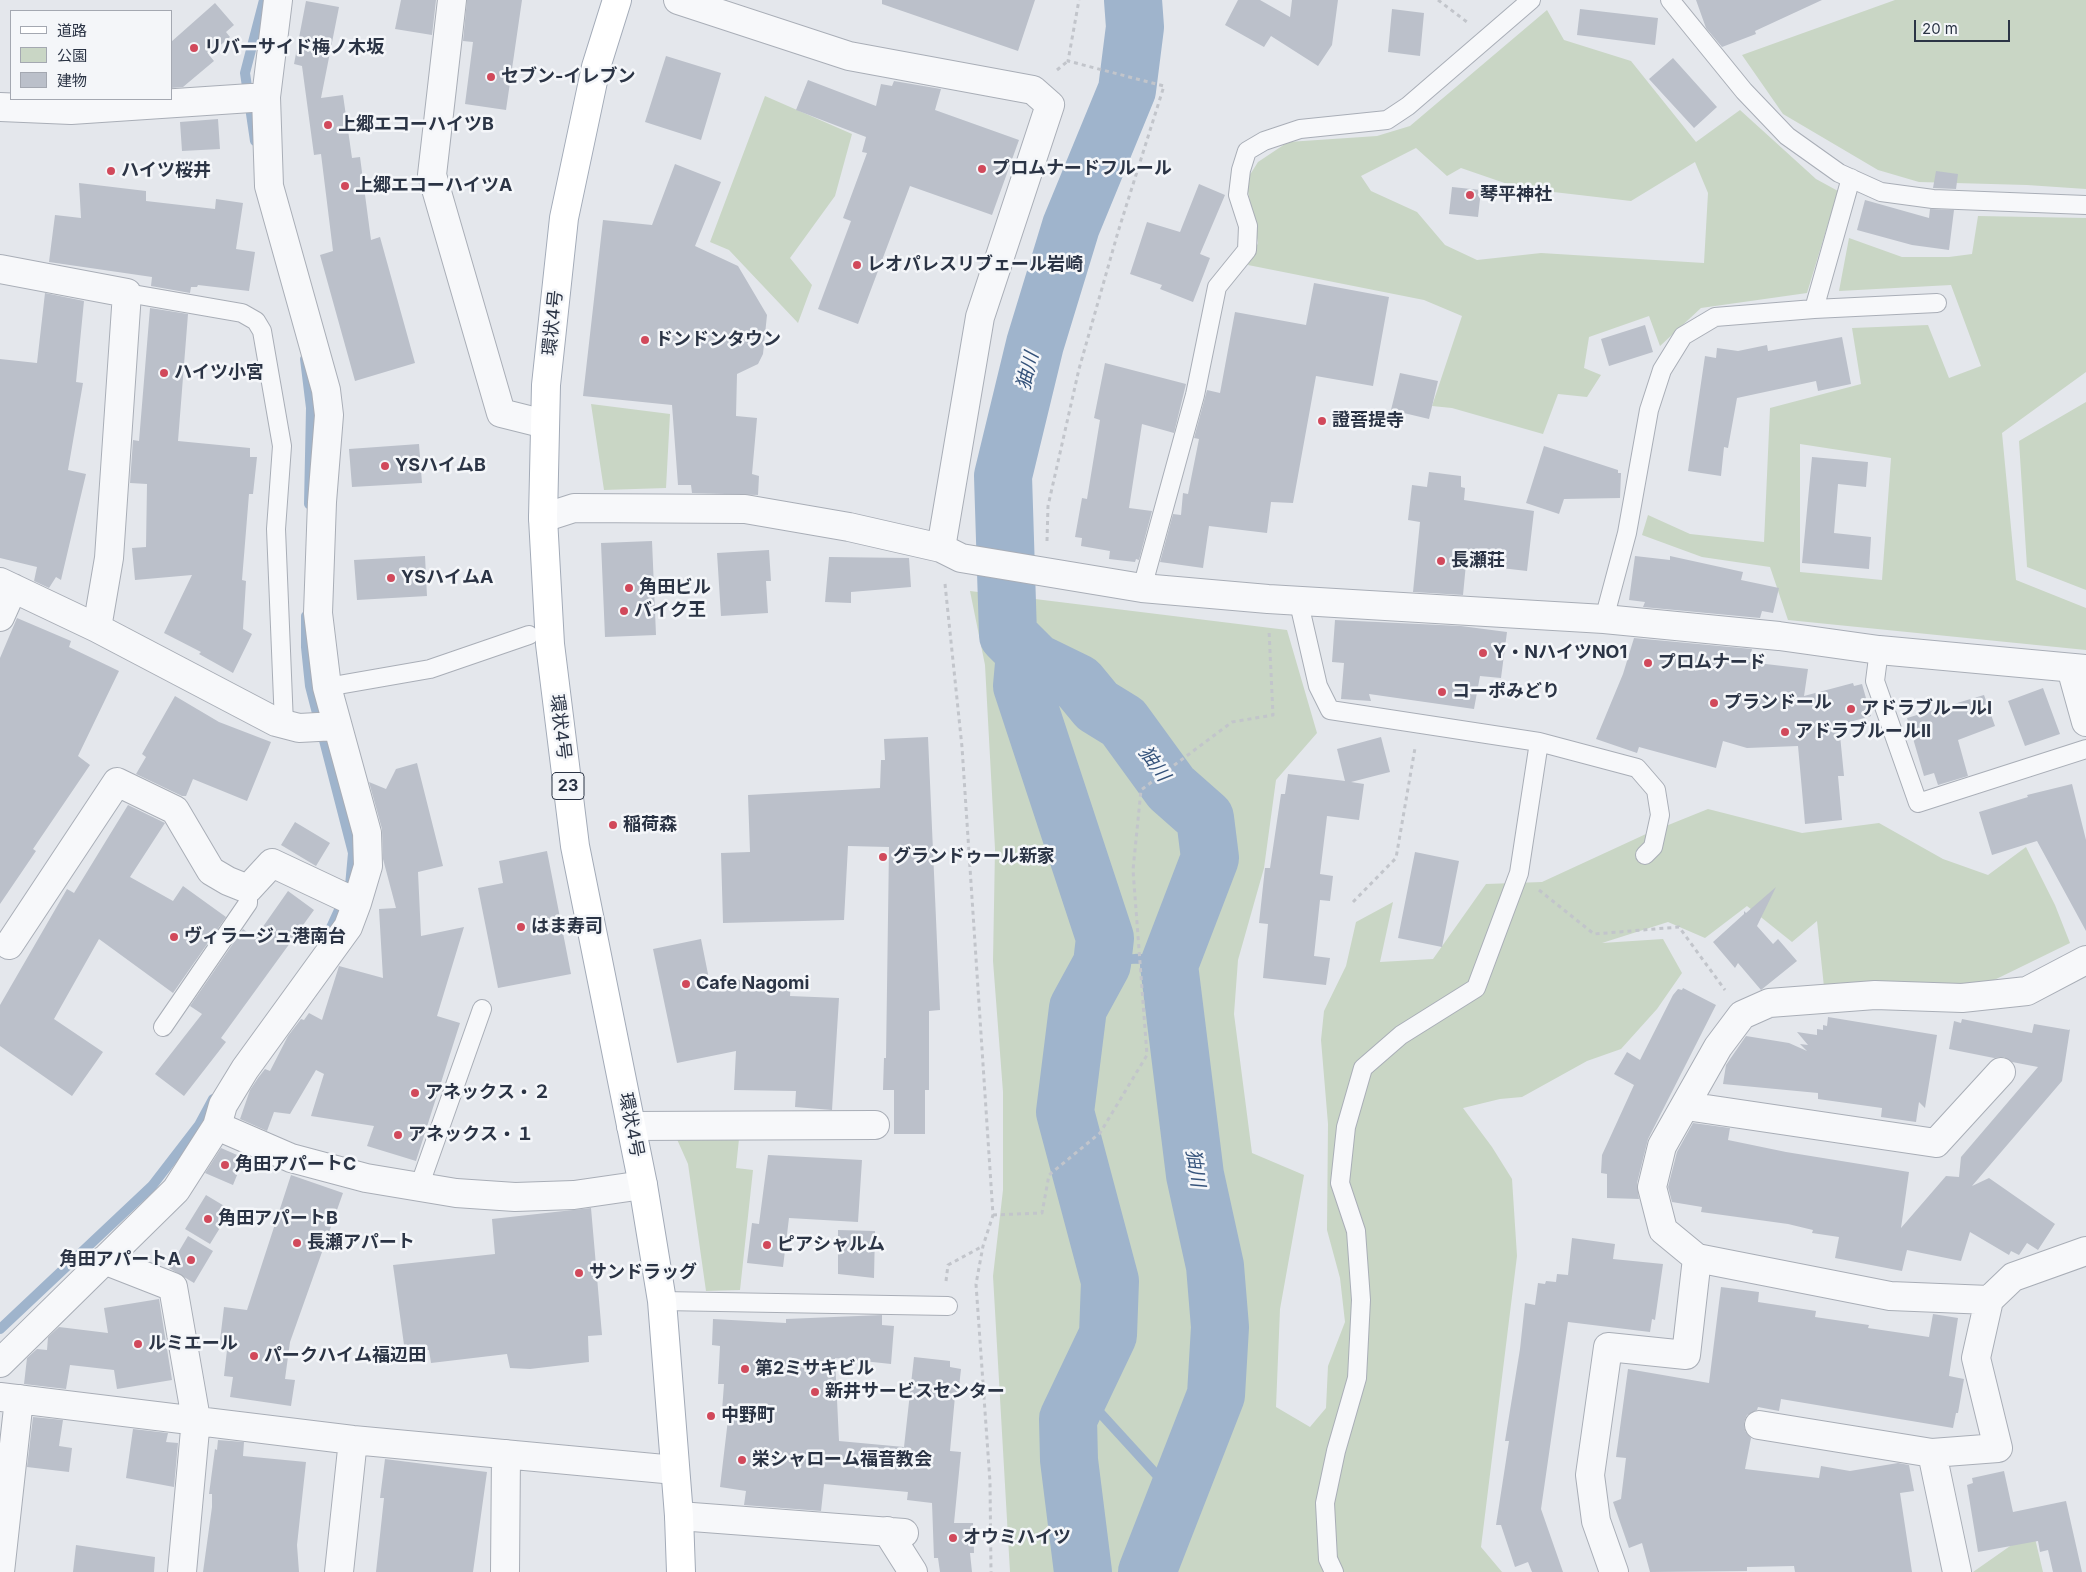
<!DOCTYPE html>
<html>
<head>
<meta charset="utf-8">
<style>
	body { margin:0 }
	#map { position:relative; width:2086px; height:1572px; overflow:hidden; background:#e4e7ec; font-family:Inter,"Noto Sans JP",sans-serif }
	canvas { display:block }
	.legend { position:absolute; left:10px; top:10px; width:162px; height:90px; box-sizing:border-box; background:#f4f6f9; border:1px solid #a4a8b1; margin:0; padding:6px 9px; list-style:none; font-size:15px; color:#2b3445 }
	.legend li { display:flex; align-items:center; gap:10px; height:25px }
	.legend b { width:25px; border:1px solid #a4a8b1 }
	.scale { position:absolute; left:1914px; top:20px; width:96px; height:22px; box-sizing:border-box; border:2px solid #2b3445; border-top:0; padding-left:6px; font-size:15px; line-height:18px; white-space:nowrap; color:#2b3445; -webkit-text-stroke:4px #f4f6f9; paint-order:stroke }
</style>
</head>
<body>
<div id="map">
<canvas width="2086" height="1572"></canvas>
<ul class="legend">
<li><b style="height:6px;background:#fff"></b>道路</li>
<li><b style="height:14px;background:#c9d6c5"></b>公園</li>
<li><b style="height:14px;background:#bbc0ca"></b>建物</li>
</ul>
<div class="scale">20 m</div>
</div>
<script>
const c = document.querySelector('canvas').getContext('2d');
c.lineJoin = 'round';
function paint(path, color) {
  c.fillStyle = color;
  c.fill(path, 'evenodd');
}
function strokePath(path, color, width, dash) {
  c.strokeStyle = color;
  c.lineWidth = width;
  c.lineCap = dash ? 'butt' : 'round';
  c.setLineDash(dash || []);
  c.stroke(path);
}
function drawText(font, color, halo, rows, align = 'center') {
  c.font = font + ' Inter,"Noto Sans JP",sans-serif';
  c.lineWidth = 5;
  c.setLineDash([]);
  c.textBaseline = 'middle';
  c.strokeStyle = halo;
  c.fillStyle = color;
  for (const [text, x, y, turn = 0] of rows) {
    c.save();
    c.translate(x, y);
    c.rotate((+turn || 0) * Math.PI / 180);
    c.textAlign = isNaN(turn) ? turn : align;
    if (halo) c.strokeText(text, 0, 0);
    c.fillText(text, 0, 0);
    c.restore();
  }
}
const green = new Path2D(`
	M1895,0H2086V189L2027,185L1919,182L1878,170L1783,114L1742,55Z
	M1547,10L1564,40L1631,61L1696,142L1740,110L1816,179L1838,191L1807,293L1701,308L1660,346L1649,316L1589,337L1584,368L1601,375L1587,397L1558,394L1543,434L1452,408L1432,406L1462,316L1424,300L1248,265L1258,243L1246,181L1258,162L1288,142L1377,136L1410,126ZM1416,148L1447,176L1461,168L1519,188L1631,201L1695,162L1708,193L1704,263L1541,253L1477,260L1445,245L1417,212L1371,191L1361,176Z
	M765,96L852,134L835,196L790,258L812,285L798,323L729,250L710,242Z
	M1978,216L2086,218V372L2002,433L2016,580L2086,608V650L1788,620L1770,567L1702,557L1642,535L1648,515L1690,534L1764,542L1770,408L1861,384L1852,328L1928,325L1949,378L1981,366L1951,285L1839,291L1849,238L1902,257H1949L1972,254ZM1800,444L1891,458L1882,580L1800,572Z
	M2086,402V590L2027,567L2019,441Z
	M591,404L670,414L666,488L604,490Z
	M970,591L1287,630L1317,733L1276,780L1264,868L1238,960L1234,1014L1252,1153L1304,1175L1280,1309L1276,1407L1310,1427L1326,1408L1328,1366L1345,1322L1340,1278L1327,1230L1328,1124L1321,1040L1324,1011L1346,966L1356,922L1393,902L1380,962L1433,959L1486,884L1542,882L1646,834L1708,809L1802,833L1879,823L1943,859L1988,875L2026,847L2055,905L2070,943L1986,984L1824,987L1817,921L1792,942L1747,906L1705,938L1668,922L1602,943L1663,939L1682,973L1657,1009L1621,1049L1587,1061L1522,1097L1500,1099L1463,1108L1492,1147L1512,1179L1517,1256L1481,1547L1502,1572H1010L993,1276L1003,1190V1092L993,961L995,849L985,665Z
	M676,1137L739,1139L736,1168L753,1170L740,1290L706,1291L688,1164Z
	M2033,1530L2043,1572H1973Z`);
const stream = new Path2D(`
	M255,141L245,73L264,0
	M305,359L311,408L309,504
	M306,616V647L310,686L353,853L350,886
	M328,934L344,899
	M1102,964C1128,958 1142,956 1169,965
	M0,1329L152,1186L199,1125L213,1099
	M1081,1392L1166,1485L1180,1490`);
const river = new Path2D(`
	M1133,0L1135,27L1127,90L1071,226L1035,344L1003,476L1008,635L1035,662L1078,683L1097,706L1123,722L1171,788L1205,818L1210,858L1169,965L1195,1175L1215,1266L1220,1327L1216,1395L1147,1572
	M1025,653L1022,686L1105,938L1102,964L1078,1008L1065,1112L1110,1281L1108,1335L1068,1419L1069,1460L1083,1572`);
const building = new Path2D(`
	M401,0H436L432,35L395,29Z
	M467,0H522L506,110L465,104L473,42L463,41Z
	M882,0H1035L1018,51L882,4Z
	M1238,0H1260L1290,17L1292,0H1338L1332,45L1318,66L1271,36L1264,47L1225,25Z
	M1696,0H1822L1755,31L1756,34L1722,47L1706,28Z
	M306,1L339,7L321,98L343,95L352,158L360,157L371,240L380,237L415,363L355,381L320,255L333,251L321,154L314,155L302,66L294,64Z
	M215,3L234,25L226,32L230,37L209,55L214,61L183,87L171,88V42Z
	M1392,9L1424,13L1420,56L1388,52Z
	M1580,9L1658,18L1655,45L1577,35Z
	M666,56L721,73L701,140L645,122Z
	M1673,58L1717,107L1694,128L1649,79Z
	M808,80L876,106L881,84L892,86L894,81L941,89L935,110L1019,140L992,215L910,186L858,324L818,309L851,221L843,218L867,153L862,152L866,137L796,110Z
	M218,119L220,149L182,151L180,122Z
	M675,164L721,182L695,246L738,266L767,315L763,354L758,364L737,374L736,416L757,418L752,474L759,476L758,495L692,493L691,485H678L672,405L583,396L603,220L652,225Z
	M1936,171L1958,174L1956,189L1933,188Z
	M79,183L146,191V201L215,209L216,199L243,203L236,249L255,252L249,291L198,285L197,287H191L190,293L151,286L152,277L49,262L55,215L81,218Z
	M1199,184L1225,195L1200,254L1210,258L1193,302L1160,289L1162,285L1130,274L1147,222L1180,232Z
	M1452,187L1481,190L1478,217L1449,214Z
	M1865,200L1929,218L1930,209L1954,210L1949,250L1912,245L1857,230Z
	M1314,283L1389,297L1373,386L1316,376L1293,503L1271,502L1267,533L1209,526L1203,568L1160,562L1173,514L1181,515L1183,493L1188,494L1199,439L1194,438L1207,390L1220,393L1235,312L1306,325Z
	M45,293L84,301L76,382L83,383L68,470L86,474L61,580L56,577L49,588L34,581L37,567L0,558V359L37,363Z
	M150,308L188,314L178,441L250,448V457H257L253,494H249L242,580L246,581L243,629L252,634L233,673L199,654L201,652L164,633L192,575L135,580L132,548L146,547L147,484L130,483L133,440L139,441Z
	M1645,325L1653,352L1609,366L1601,339Z
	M1842,337L1851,384L1818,391L1816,381L1737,398L1728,448L1724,447L1721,476L1688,471L1705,356L1716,358L1717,348L1738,351L1767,345L1768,351Z
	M1105,363L1186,384L1174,433L1142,424L1129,508L1152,511L1139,560L1136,559L1135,562L1109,559L1110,551L1081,546L1082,538L1075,537L1082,498L1087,499L1100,420L1094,418Z
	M1400,373L1438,381L1429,419L1391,410Z
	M419,444L422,483L352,487L349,449Z
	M1544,446L1618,470V473H1621L1620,498L1564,499L1559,514L1526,503Z
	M1812,457L1868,462L1866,487L1838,484L1834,533L1871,537L1869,569L1802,563Z
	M1429,472L1461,476V487L1465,488L1464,500L1534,511L1527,571L1466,564L1463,595L1413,592L1420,522L1408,520L1412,485L1427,487Z
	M652,541L656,635L605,637L601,543Z
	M769,550L771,581H766L768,613L721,616L717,553Z
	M425,556L427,596L357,600L354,560Z
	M1635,556L1670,560V556L1743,572L1741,580L1779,588L1773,613L1762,611L1760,618L1643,607L1645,602L1629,600Z
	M829,557L909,558L911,587L851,592V603L825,602Z
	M17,618L71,641L69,647L119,671L78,756L90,765L33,849L36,851L0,904V658Z
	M1335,620L1461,626L1507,632L1501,678L1480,676L1474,709L1369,694L1371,701L1341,699L1344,663L1332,662Z
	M1634,638L1752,649L1749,662L1808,669L1804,696L1853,683L1854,686L1862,684L1871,716L1839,725L1844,776H1838L1842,820L1805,824L1798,746L1747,748L1723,741L1716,768L1639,747L1637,753L1596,739L1623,674Z
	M2043,688L2060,734L2025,746L2008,701Z
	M1984,695L1995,726L1958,740L1968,776L1938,785L1934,773L1924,776L1907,718Z
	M175,696L219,722L271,742L247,801L193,779L186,796H182L136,774L146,757L142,754Z
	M928,737L940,1010L929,1011V1090H925V1134H894V1090H883L884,1058H886L889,847L848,846L844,920L723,923L721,853L750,852L748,795L880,788L881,760H885L884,739Z
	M1381,737L1390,772L1351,782L1364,784L1359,820L1327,816L1320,874L1333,876L1330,901L1320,900L1314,956L1330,958L1326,985L1263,978L1268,924L1259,923L1265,868H1270L1281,794H1285L1288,774L1345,781L1337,749Z
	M417,763L443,866L418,872L421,936L464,927L437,1016L460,1023L416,1161L367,1146L374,1126L311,1116L324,1074L316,1070L290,1114L274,1112L267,1131L240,1119L250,1090L258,1078L265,1069L270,1071L288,1036L301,1019L304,1020L309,1013L322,1020L339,966L383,978L379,909L396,908L383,859L382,829L369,782L386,789L396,769Z
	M2072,784L2086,840V931L2037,841L1992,855L1979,812L2028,797L2027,795Z
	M128,805L165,823L130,877L173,901L183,886L226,917L173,993L99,939L54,1019L103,1052L72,1096L0,1046V1005L67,889L74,893Z
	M295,822L330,843L316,866L281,845Z
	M547,851L571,974L498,988L478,888L503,883L499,861Z
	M1415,852L1459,861L1442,947L1398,938Z
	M1776,887L1757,926L1773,944L1778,939L1797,961L1761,990L1738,963L1735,968L1713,942L1744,914V911L1746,913Z
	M288,891L314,910L221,1038L226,1042L184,1096L155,1074L202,1014L190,1006L243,929L255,938Z
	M701,939L709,979L791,981L790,996L839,998L832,1110L795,1107L796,1091L734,1090L736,1051L677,1063L653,949Z
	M1683,988L1716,1005L1648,1139L1637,1183L1639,1199L1607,1198V1174L1601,1173L1602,1155L1634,1085L1614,1074L1627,1052L1640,1060L1673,995L1678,989L1682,990Z
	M1828,1017L1937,1035L1925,1108L1919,1102L1916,1122L1881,1117L1882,1108L1818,1099V1093L1723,1084L1726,1065L1746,1036L1789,1043L1807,1051L1800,1044L1808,1045L1797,1032L1817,1035V1029L1823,1030V1025L1827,1026Z
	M1962,1019L2032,1033L2034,1024L2069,1030L2070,1029L2062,1081L1972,1186L1989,1178L2055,1224L2038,1250L2027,1243L2019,1255L2011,1251L2009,1255L1970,1232L1961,1261L1907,1250L1902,1271L1835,1258L1839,1237L1812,1233L1813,1230L1788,1224L1701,1212L1702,1207L1672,1202L1668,1187L1677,1152L1693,1123L1730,1128L1728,1140L1786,1152L1909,1172L1901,1228L1946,1176L1959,1177L1961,1157L2038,1067L2012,1062L2004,1057L1994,1058L1949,1049L1954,1021L1961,1023Z
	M221,1148L244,1158L233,1185L205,1173Z
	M768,1155L862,1160L858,1222L789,1218L783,1267L747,1263L752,1223L759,1224Z
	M291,1175L343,1193L290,1342L285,1379L295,1380L291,1406L230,1397L233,1377L224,1376L227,1350L219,1349L224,1307L247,1310Z
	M206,1195L231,1210L210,1244L185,1229Z
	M591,1208L602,1335L588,1336L589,1362L530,1369L510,1368L507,1354L431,1363L429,1350L405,1352L393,1265L495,1254L492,1219Z
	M838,1230L875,1231L874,1278L838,1274Z
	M188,1236L213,1251L194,1283L169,1268Z
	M1572,1238L1615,1244L1613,1259L1663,1264L1655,1320L1652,1319L1650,1332L1568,1322L1541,1509L1563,1572H1532L1528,1562L1515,1567L1501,1525H1496L1509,1441H1505L1520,1349L1525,1303L1535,1305L1538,1283L1545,1284L1546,1281L1556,1282L1557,1274L1568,1275Z
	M1721,1287L1759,1292L1758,1302L1816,1311L1815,1317L1869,1325L1868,1328L1929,1337L1933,1314L1958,1318L1949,1376L1964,1379L1958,1413H1956L1953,1428L1781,1399L1779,1411L1758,1407L1757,1410L1747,1415L1744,1422L1745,1431L1751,1438L1745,1469L1819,1478L1821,1466L1850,1471L1898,1463L1909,1465L1914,1491L1900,1493L1912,1572H1795L1794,1566L1747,1567V1571L1650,1572L1642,1543L1629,1548L1613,1502L1621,1499L1626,1458L1616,1457L1628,1369L1709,1383Z
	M159,1299L172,1380L117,1389L114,1370L70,1365L66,1389L24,1384L27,1358L37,1349L47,1350L48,1337L59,1327L108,1333L104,1308Z
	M882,1315V1325L894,1326L891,1364L835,1358L839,1441L904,1447L914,1357L950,1361V1367L961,1369L958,1396H955L950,1451L961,1452L954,1523H973L974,1553H970L972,1572H940L938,1558H934L932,1503L907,1500L908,1492L824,1484L821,1511L744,1505L746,1491L720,1487L729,1411H722L724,1384H718L720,1346L712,1345L713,1319L786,1323V1319Z
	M33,1417L63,1420L59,1446L72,1448L69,1472L27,1467Z
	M133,1429L168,1433L166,1442L178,1443L174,1487L126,1478Z
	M218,1440L244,1442L243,1456L306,1462L297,1545L299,1572H203L212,1507V1494H209L215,1449L217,1450Z
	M385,1459L487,1472L473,1572H376L384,1498H380Z
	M2004,1471L2013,1512L2066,1501L2082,1572H2053L2048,1550L2040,1552L2038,1541L1978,1552L1967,1485L1973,1483L1972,1478Z
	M76,1545L155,1557L154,1572H73Z`);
const path = new Path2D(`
	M1438,0L1467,22
	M1057,70L1068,61
	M1047,541L1048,506L1079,369L1118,232L1164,86L1068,61L1079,0
	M945,584L962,747L993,1215L983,1246L976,1284L990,1482L991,1572
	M1539,890L1594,934L1679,927L1725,990
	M1353,902L1396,858L1415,748
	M993,1215L1042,1213L1049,1175L1100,1133L1147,1055L1133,870L1141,790L1232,722L1273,715L1269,630
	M946,1281L948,1265L983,1246`);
const lane = new Path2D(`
	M1670,0L1744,91L1787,136L1839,173L1881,192L1933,199L2086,205
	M127,293L242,313L256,321L262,331L282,446L276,529L284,724
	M1814,309L1851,178
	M1142,588L1195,395L1217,287L1247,250L1248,226L1238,195L1241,170L1247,151L1264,141L1300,129L1387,120L1408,106L1531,0
	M1298,599L1318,686L1330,710L1539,742L1637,768L1656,790L1660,815L1653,847L1645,855
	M1604,619L1627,533L1649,410L1662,370L1683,336L1715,317L1814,309L1937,303
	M1879,650L1875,681L1918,803L2086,749
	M327,687L430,669L529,635
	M163,1027L248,903V889
	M419,1187L482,1009
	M662,1301L948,1306
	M1334,1572L1328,1559L1325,1503L1336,1451L1357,1378L1361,1300L1356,1231L1340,1183L1346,1127L1363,1068L1401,1035L1476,988L1519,873L1539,742`);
const street = new Path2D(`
	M452,0L432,175L501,413L545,424
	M678,0L849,56L1033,90L1050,105L980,317L941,548
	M0,107L71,110L266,97
	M0,269L127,293L109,558L97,628
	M543,518L574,508L745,509L849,527L941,548L961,558L1142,588L1268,599L1604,619L1779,636L1879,650L2086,669
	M0,582L97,628L276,722L299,728L337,726
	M0,617L13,588
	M2071,668L2086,722
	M9,945L117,782L175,810L211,871L228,881L248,889L272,863L357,903
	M2086,960L2027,991L1962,998L1875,995L1769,1003L1742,1015L1718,1047L1662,1146L1652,1187L1663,1230L1697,1258L1890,1296L1989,1300L2013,1277L2086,1251
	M1686,1106L1936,1143L2001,1072
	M217,1126L291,1158L366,1178L456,1193L515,1197L574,1195L643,1185
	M631,1126L875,1125
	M104,1260L173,1287L196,1419L182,1572
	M0,1363L176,1190L217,1126L223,1105L245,1069L348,927L357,903L368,866L367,833L327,687L318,613L322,502L329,415L326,390L269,186L266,97L278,0
	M0,1397L353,1440L675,1470
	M1759,1425L1932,1453L1998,1448L1976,1358L1989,1300
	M1932,1453L1957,1572
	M679,1516L904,1533
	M887,1531L913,1572
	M0,1572L19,1399
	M339,1572L353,1440
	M505,1572L506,1454
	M1614,1572L1596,1521L1590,1475L1608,1347L1686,1355L1697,1258`);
const primary = new Path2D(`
	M617,0L596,67L564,218L546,385L543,518L550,644L575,846L643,1185L662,1301L679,1516L681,1572`);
const markers = [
	[194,48,5,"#d1495b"],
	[491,77,5,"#d1495b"],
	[328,125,5,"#d1495b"],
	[982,169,5,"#d1495b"],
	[111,171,5,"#d1495b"],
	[345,186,5,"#d1495b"],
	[1470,195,5,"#d1495b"],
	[857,265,5,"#d1495b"],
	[645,340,5,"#d1495b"],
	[164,373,5,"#d1495b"],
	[1322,421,5,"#d1495b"],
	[385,466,5,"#d1495b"],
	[1441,561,5,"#d1495b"],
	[391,578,5,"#d1495b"],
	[629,588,5,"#d1495b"],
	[624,611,5,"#d1495b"],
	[1483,653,5,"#d1495b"],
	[1648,663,5,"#d1495b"],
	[1442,692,5,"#d1495b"],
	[1714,703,5,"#d1495b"],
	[1851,709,5,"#d1495b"],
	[1785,732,5,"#d1495b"],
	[613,825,5,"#d1495b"],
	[883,857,5,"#d1495b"],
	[521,927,5,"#d1495b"],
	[174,937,5,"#d1495b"],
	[686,984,5,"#d1495b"],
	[415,1093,5,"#d1495b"],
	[398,1135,5,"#d1495b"],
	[225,1165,5,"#d1495b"],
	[208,1219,5,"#d1495b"],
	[297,1243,5,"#d1495b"],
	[767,1245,5,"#d1495b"],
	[191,1260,5,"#d1495b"],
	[579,1273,5,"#d1495b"],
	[138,1344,5,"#d1495b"],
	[254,1356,5,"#d1495b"],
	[745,1369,5,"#d1495b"],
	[815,1392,5,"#d1495b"],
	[711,1416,5,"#d1495b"],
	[742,1460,5,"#d1495b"],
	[953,1538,5,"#d1495b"]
];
const shields = [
	[568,786,32]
];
const shieldNames = [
	["23",568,786]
];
const poiNames = [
	["リバーサイド梅ノ木坂",204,48],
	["セブン-イレブン",501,77],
	["上郷エコーハイツB",338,125],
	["プロムナードフルール",992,169],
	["ハイツ桜井",121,171],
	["上郷エコーハイツA",355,186],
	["琴平神社",1480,195],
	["レオパレスリブェール岩崎",867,265],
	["ドンドンタウン",655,340],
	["ハイツ小宮",174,373],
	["證菩提寺",1332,421],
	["YSハイムB",395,466],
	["長瀬荘",1451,561],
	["YSハイムA",401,578],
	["角田ビル",639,588],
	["バイク王",634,611],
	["Y・NハイツNO1",1493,653],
	["プロムナード",1658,663],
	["コーポみどり",1452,692],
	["プランドール",1724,703],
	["アドラブルールⅠ",1861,709],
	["アドラブルールⅡ",1795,732],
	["稲荷森",623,825],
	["グランドゥール新家",893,857],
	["はま寿司",531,927],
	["ヴィラージュ港南台",184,937],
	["Cafe Nagomi",696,984],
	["アネックス・２",425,1093],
	["アネックス・１",408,1135],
	["角田アパートC",235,1165],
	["角田アパートB",218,1219],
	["長瀬アパート",307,1243],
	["ピアシャルム",777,1245],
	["角田アパートA",181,1260,"right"],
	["サンドラッグ",589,1273],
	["ルミエール",148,1344],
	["パークハイム福辺田",264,1356],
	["第2ミサキビル",755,1369],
	["新井サービスセンター",825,1392],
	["中野町",721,1416],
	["栄シャローム福音教会",752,1460],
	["オウミハイツ",963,1538]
];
const streetNames = [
	["環状4号",553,323,-84],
	["環状4号",560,727,83],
	["環状4号",631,1125,79]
];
const waterNames = [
	["㹨川",1028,371,-76],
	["㹨川",1154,764,54],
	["㹨川",1195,1168,81]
];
paint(green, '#c9d6c5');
strokePath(stream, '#9fb4cc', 10);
strokePath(river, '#9fb4cc', 58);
paint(building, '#bbc0ca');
strokePath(lane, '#a9aeb7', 20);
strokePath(street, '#a9aeb7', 30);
strokePath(primary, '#a3abb8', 30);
strokePath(path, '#c2c5cb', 3, [4, 4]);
strokePath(lane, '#f7f8fa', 18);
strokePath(street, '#f7f8fa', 28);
strokePath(primary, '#fff', 28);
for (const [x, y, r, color] of markers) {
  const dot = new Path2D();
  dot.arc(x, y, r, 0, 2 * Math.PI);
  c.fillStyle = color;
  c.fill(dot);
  strokePath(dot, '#f4f6f9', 2);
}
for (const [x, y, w] of shields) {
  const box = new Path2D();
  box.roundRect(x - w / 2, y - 13.5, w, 27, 4);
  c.fillStyle = '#f4f6f9';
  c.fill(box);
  strokePath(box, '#2b3445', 1);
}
drawText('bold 16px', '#2b3445', null, shieldNames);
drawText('bold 18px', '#2b3445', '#f4f6f9', poiNames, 'left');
drawText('18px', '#2b3445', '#f4f6f9', streetNames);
drawText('italic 19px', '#34527a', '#f4f6f9', waterNames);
</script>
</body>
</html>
